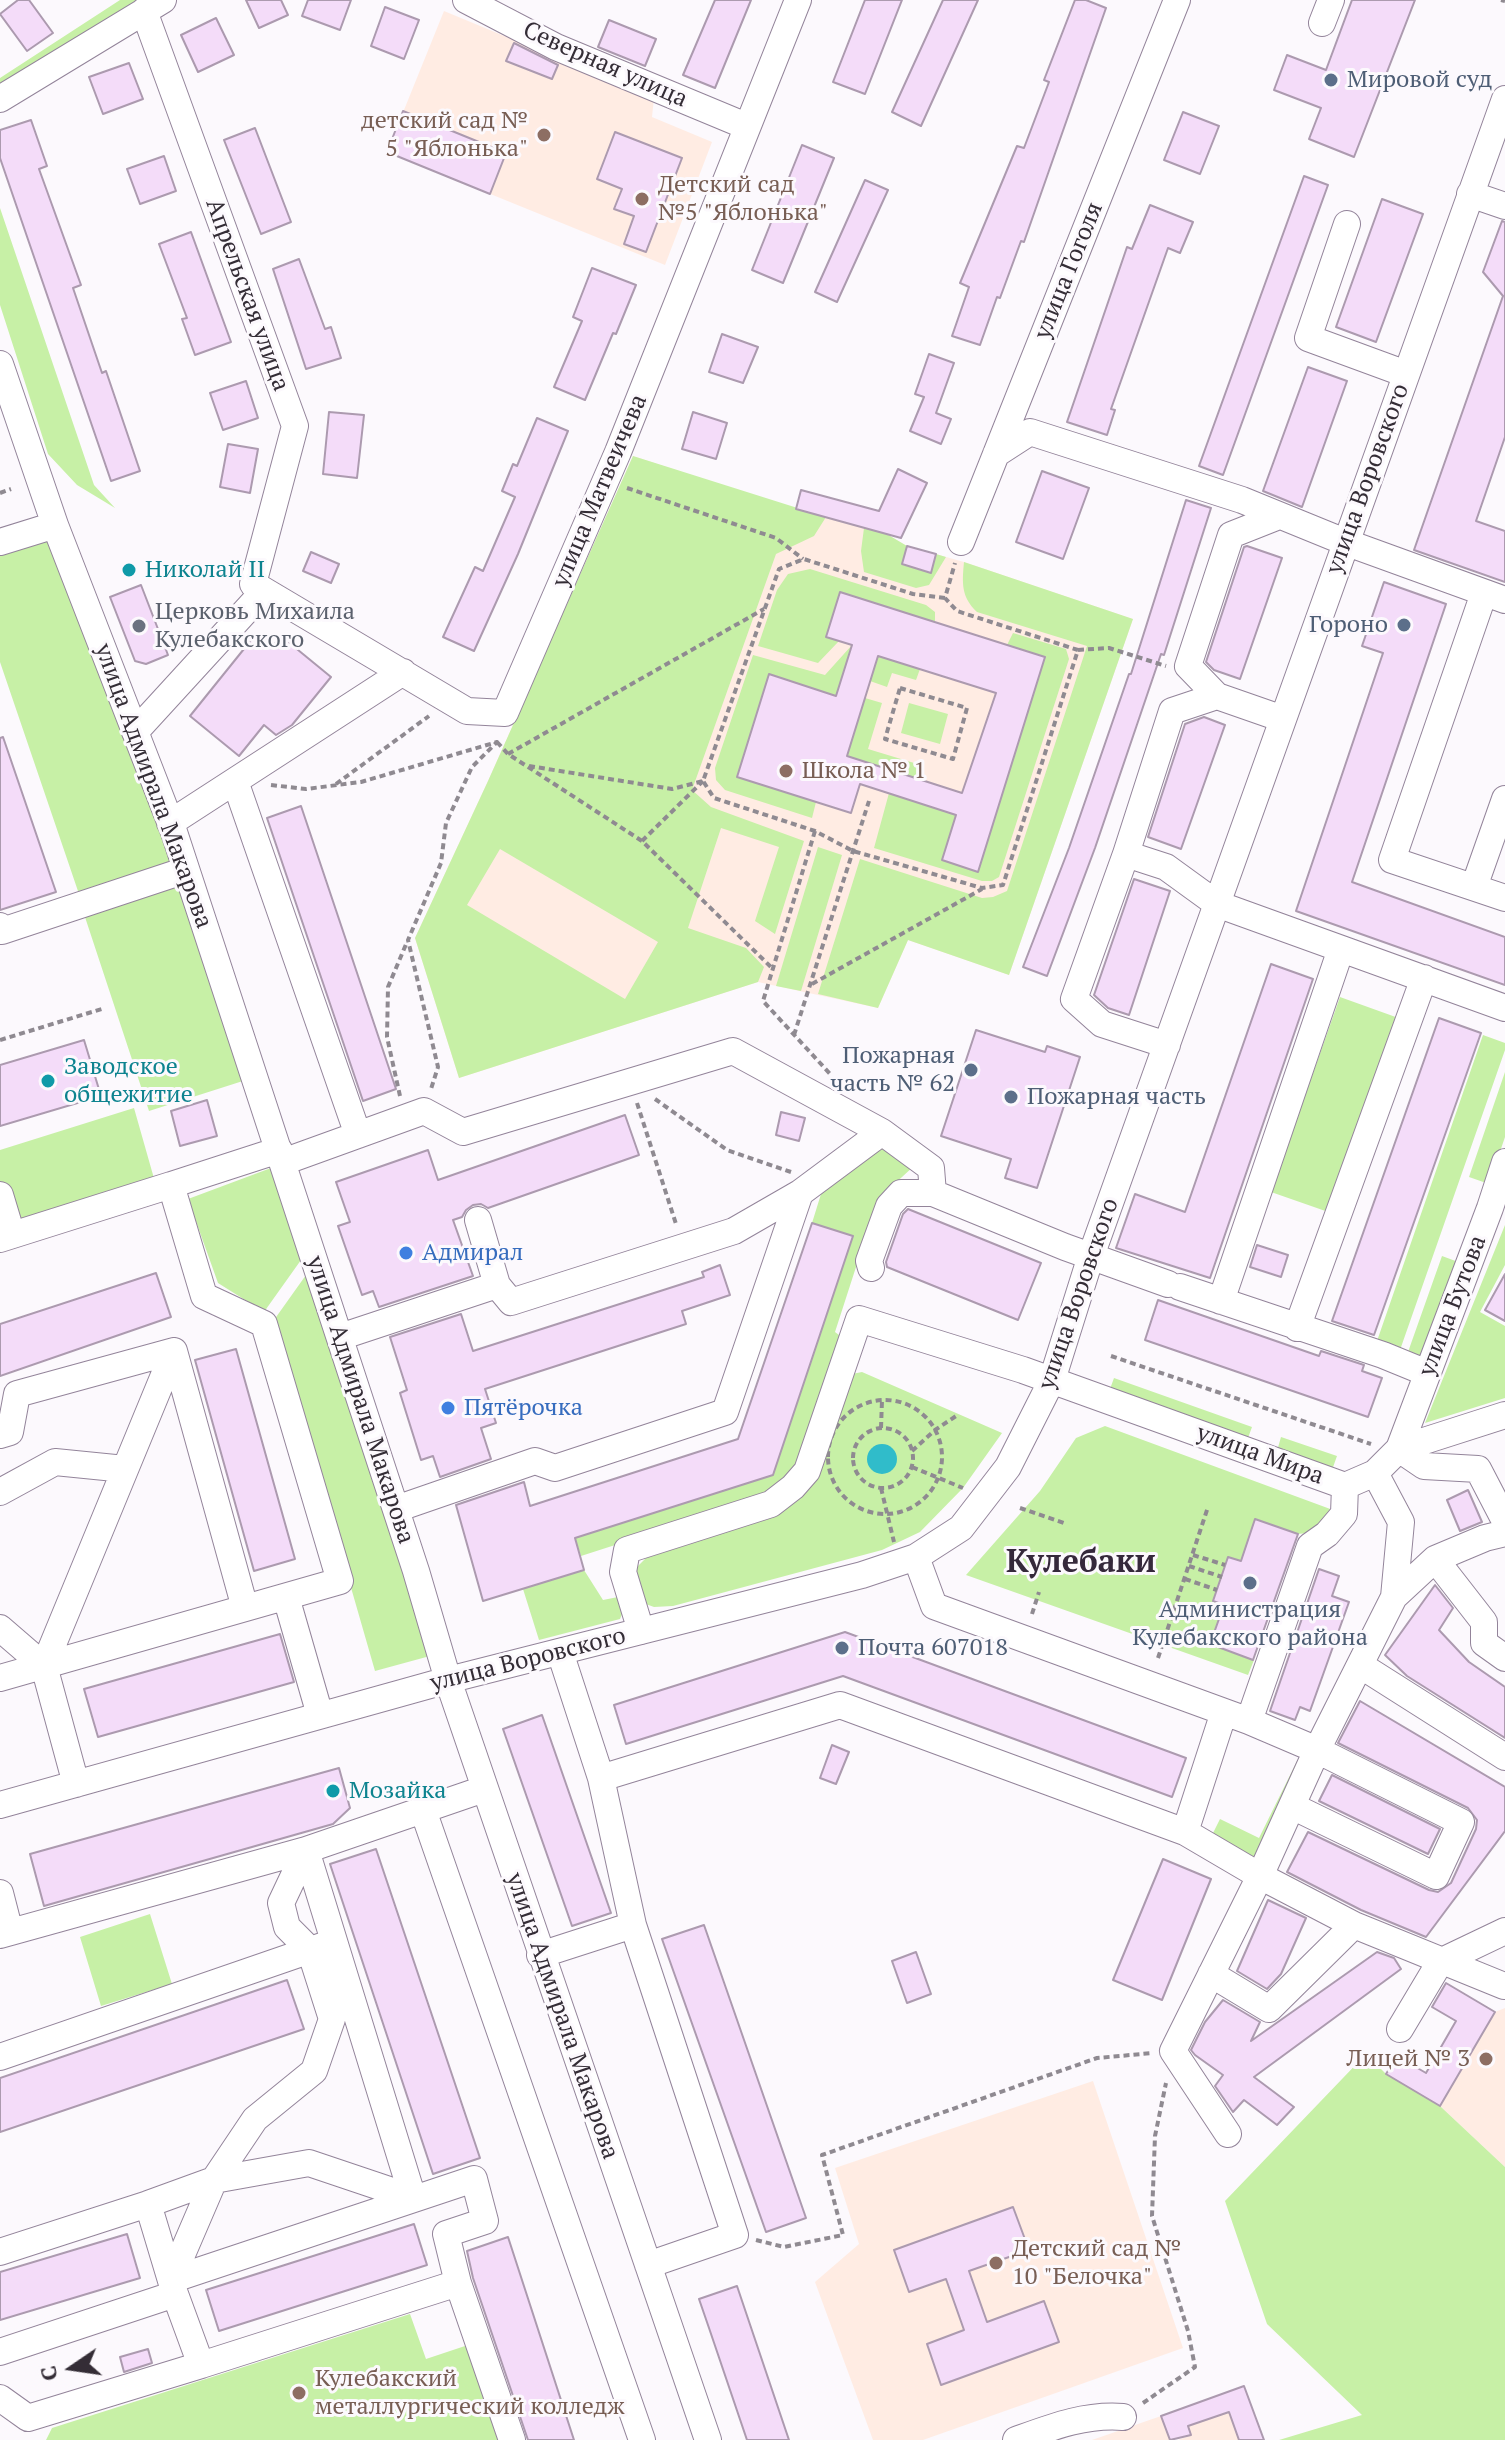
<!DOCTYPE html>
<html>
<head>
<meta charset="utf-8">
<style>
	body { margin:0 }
	#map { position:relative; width:1505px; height:2440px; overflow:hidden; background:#fcf9fd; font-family:"PT Serif",serif }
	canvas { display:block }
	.north { position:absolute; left:32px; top:2328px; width:80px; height:80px; -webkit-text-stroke:6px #fcf9fd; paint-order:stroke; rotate:257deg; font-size:22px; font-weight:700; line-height:32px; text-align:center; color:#342d36 }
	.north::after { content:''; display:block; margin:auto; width:28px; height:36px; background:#342d36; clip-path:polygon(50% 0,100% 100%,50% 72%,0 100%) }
</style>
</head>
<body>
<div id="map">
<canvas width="1505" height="2440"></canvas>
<div class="north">С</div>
</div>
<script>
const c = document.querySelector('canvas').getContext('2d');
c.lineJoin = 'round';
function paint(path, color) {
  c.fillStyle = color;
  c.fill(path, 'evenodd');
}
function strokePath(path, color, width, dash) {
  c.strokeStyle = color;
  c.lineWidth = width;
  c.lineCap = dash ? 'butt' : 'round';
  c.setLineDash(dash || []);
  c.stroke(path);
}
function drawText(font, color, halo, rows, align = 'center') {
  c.font = font + ' "PT Serif",serif';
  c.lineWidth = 6;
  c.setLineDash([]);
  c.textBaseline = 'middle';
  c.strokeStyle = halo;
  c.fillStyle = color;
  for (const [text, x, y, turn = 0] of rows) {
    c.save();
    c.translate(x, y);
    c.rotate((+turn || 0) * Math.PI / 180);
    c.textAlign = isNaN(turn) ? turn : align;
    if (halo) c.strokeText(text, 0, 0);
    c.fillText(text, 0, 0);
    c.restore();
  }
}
const education = new Path2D(`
	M444,11L654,98L652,117L712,142L665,265L387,152Z
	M633,456L795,509L885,533L907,546L964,562L1133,619L1009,975L908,940L878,1008L758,982L459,1078L415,938L488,781Z
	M1505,2008V2167L1440,2106L1495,2012Z
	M1093,2081L1183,2348L923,2440H873L815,2282L859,2244L835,2168Z
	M1229,2412L1239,2440H1178L1191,2435L1188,2426Z
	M1161,2416L1170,2440H1092Z`);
const green = new Path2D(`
	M120,0H147L0,88V78Z
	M0,208L94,485L115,508L77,485L48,454L0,305Z
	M633,456L826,517L814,536L776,554L692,790L711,807L804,841L775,934L755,921L779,847L721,828L688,928L746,948L764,967L758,982L459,1078L415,938L488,781ZM500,849L658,942L625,999L467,905Z
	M864,528L885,533L907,546L903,565L931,572L936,554L946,557L929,585L916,588L864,572L861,551Z
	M51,533L177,865L80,897L0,662V548Z
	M964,562L1133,619L1009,975L908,940L878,1008L818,994L860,859L982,898L993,897L1007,891L1087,646L977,612C961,597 962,583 964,562Z
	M810,569L926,605L935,612V622L839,641L818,663L758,646L777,590L788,574Z
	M1013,633L1066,649L1069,659L999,877L992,881H982L874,848L889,793L956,815L942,860L978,872L1045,657L1007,645Z
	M852,645L836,696L769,674L737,776L816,802L812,818L725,790L716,780L715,768L753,655L825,675Z
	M878,656L920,669L916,680L892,673L887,687L870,681Z
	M865,698L882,703L868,749L924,766L920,779L847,756Z
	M909,703L948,714L940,744L901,733Z
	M818,847L842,855L801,991L776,986Z
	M182,880L246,1080L149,1111L83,911Z
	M1340,997L1404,1020L1334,1214L1271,1192Z
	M1483,1035L1505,1043V1050L1400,1350L1377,1341Z
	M1505,1072V1137L1489,1184L1469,1177Z
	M134,1108L157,1189L0,1239V1150Z
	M886,1145L914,1166L878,1199L835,1332L843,1338L792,1477L764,1497L581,1556L575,1538L773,1475L852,1236L812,1223L821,1194Z
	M271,1168L301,1260L264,1312L218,1283L188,1199Z
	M1505,1225V1265L1480,1312L1505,1326V1398L1425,1423Z
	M1442,1256L1461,1263L1427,1358L1408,1352Z
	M306,1275L430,1656L375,1671L274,1320Z
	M862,1372L1002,1433L963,1488L920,1532L882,1550L673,1606L654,1607L643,1603L635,1569L652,1552L785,1510L804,1491L852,1374Z
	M1114,1378L1252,1427L1248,1438L1110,1389Z
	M1105,1426L1333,1510L1316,1532L1298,1534L1256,1519L1241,1561L1228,1557L1213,1601L1224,1605L1210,1644L1254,1660L1248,1675L966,1575L1040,1491L1076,1438Z
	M1281,1437L1337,1456L1332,1470L1277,1451Z
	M584,1570L603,1600L623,1596L625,1607L620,1619L539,1640L523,1589Z
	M1297,1761L1306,1765L1258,1864L1215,1843L1213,1833L1220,1819L1259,1838Z
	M150,1914L172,1984L101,2006L80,1937Z
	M1366,2054L1386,2074L1440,2106L1505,2167V2440H1279L1362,2415L1267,2324L1225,2201Z
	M410,2314L426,2359L474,2343L506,2440H46L52,2428Z`);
const water = new Path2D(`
	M867 1459a15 15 0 1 1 30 0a15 15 0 1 1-30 0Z`);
const building = new Path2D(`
	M18,0H29L53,33L27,51L0,14Z
	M246,0H281L288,15L259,28Z
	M308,0H351L340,30L302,16Z
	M715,0H751L715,88L683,75Z
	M865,0H902L865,94L833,82Z
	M943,0H978L921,126L892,112Z
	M1075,0H1086L1106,8L1024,242L1021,241L1000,298L997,297L980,345L952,336L969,287L960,283L1017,146L1024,148L1049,82L1044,80Z
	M1352,0H1415L1354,157L1309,139L1321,108L1274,90L1287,55L1326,70Z
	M385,7L419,20L404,59L371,46Z
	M216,18L234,55L198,72L181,35Z
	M609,20L656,39L645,66L598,47Z
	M514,43L558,65L552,79L506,61Z
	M129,63L143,99L103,114L89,77Z
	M403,111L506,153L490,194L387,152Z
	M1183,112L1219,126L1200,174L1164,160Z
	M31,120L47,166L39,169L81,285L73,288L102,373L106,371L140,471L111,481L0,158V130Z
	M255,128L291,222L261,234L224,140Z
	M615,132L682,158L646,252L624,244L634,216L614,209L622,189L597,179Z
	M802,145L834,158L783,283L752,270Z
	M164,156L176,191L140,204L127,169Z
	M1304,176L1328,185L1223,475L1199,466Z
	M865,180L888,190L837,302L815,292Z
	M1382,199L1423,214L1376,342L1336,327Z
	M1150,205L1193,222L1180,253L1168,248L1111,409L1115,410L1107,435L1067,422L1127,247L1132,249Z
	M1502,221L1505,222V437L1476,521L1505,531V582L1414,550L1503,296L1483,272Z
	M191,232L231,342L195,355L182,319L187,318L159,244Z
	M299,259L325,329L331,327L341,358L306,369L273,269Z
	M592,268L636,285L616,334L613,333L585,400L554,387L582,321L573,317Z
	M722,334L758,347L743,383L709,372Z
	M929,354L954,363L936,413L951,419L941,444L910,431L924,397L915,394Z
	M1308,367L1347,381L1302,507L1263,491Z
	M246,381L258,418L223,430L210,393Z
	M329,412L364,415L357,478L323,474Z
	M693,412L727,423L716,459L682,449Z
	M537,418L568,431L518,554L474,651L443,637L475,567L483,571L515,497L502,491L513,464L517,466Z
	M228,444L258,449L250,493L220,487Z
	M898,469L927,483L901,538L796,509L801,490L879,511Z
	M1042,471L1089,488L1063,559L1016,542Z
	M1186,500L1211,508L1164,655L1161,654L1095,848L1047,976L1023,967L1069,848L1129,674H1131Z
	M907,546L936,554L931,573L902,564Z
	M1247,546L1282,558L1240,679L1214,670L1206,662L1244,547Z
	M311,552L339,564L331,583L303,571Z
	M1384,582L1446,604L1352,882L1505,937V985L1296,911L1383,653L1362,646Z
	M141,585L168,655L146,664L135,661L110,597Z
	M840,592L1045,657L978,872L942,860L956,815L860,784L851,813L737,777L769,674L836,696L852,645L826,637ZM878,656L996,693L962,793L847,756Z
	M256,634L272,647L281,636L331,677L292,725L276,735L264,725L239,756L190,716Z
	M1204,717L1225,725L1181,849L1148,837L1185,724Z
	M3,737L56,892L0,910V738Z
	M301,806L396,1089L363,1101L267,818Z
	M1134,879L1170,891L1129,1015L1108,1008L1094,995Z
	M1271,964L1313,979L1210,1278L1116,1248L1135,1194L1185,1212Z
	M1439,1018L1481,1033L1374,1335L1332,1321Z
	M976,1030L1045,1052L1047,1046L1080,1057L1037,1188L1005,1178L1011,1159L941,1136Z
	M84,1040L101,1096L0,1126V1065Z
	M207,1100L217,1136L180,1146L171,1111Z
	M781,1112L805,1118L799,1141L776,1135Z
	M625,1115L639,1155L488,1208L481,1204L473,1205L466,1210L462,1217L453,1220L473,1276L379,1307L373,1291L362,1295L338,1226L350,1222L336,1182L428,1150L438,1180Z
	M908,1209L1041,1263L1018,1320L887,1267L886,1262L903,1214Z
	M812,1223L853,1236L773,1475L575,1538L584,1570L483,1601L456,1505L524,1482L530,1506L738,1439Z
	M1257,1245L1288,1255L1281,1277L1250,1267Z
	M720,1265L730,1295L682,1311L686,1324L485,1389L496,1423L481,1428L491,1459L440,1477L433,1456L421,1460L400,1393L407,1390L390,1337L461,1314L473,1351L704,1277L702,1272Z
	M156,1273L171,1317L0,1376V1324Z
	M1505,1274V1321L1485,1310Z
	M1158,1300L1319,1356L1321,1351L1364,1365L1362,1371L1382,1378L1368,1417L1145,1340Z
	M236,1349L295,1559L254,1571L195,1360Z
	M1468,1490L1482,1522L1460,1531L1447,1500Z
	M1255,1519L1298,1534L1253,1660L1210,1644L1224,1605L1213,1601L1228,1557L1241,1561Z
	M1319,1569L1339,1576L1332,1596L1349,1602L1310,1711L1300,1707L1295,1720L1270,1711Z
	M1435,1585L1453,1608L1439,1630L1469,1662L1505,1687V1738L1407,1676L1385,1655Z
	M845,1632L1186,1758L1172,1797L843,1676L626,1744L614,1705Z
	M280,1634L294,1682L98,1737L84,1689Z
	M1360,1701L1505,1787V1831L1426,1937L1361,1910L1287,1872L1308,1832L1429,1890L1438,1892L1451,1883L1476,1829L1477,1820L1468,1808L1338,1743Z
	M542,1715L611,1913L572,1926L503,1729Z
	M832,1745L849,1752L836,1784L820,1778Z
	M339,1768L350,1808L333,1824L44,1906L30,1854Z
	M1332,1775L1440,1829L1428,1854L1319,1801Z
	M376,1849L480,2158L433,2174L330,1864Z
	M1163,1859L1211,1879L1162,2000L1113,1980Z
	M1268,1900L1306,1918L1281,1974L1267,1989L1237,1971Z
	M704,1925L806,2218L766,2232L662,1939Z
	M916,1952L931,1994L907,2003L892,1961Z
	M1377,1952L1394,1958L1401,1969L1254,2077L1294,2107L1277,2125L1244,2100L1233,2112L1215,2086L1223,2075L1195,2055L1191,2050L1205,2022L1223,2000L1260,2022L1251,2041Z
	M287,1980L304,2029L0,2132V2078Z
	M1446,1983L1495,2012L1440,2106L1386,2074L1397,2056L1426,2073L1456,2021L1432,2007Z
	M1013,2207L1029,2250L969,2271L987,2322L1044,2301L1059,2342L941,2385L927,2344L964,2330L946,2279L909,2292L894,2250Z
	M414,2224L427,2265L219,2331L206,2290Z
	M127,2234L140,2278L0,2320V2272Z
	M508,2237L574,2440H528L473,2278L467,2251Z
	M737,2286L789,2440H747L709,2328L699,2299Z
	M148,2349L152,2363L124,2372L120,2357Z
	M1244,2386L1264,2440H1239L1229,2412L1188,2426L1191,2435L1170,2440L1161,2416Z`);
const path = new Path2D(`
	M1501,0L1505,1
	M627,488L776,538L803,559
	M0,493L11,489
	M945,598L913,594L804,559L779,569L703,781L714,798L815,831L853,851L982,888L1003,885L1078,650L957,611L945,598L955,563
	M1078,650L1109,648L1166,666
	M900,688L967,708L953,759L885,739Z
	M497,742L508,754L642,841L773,969
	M508,754L764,609
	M529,766L672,789L703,781
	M336,784L429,716
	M271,785L306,789L361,782L497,742L472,767L446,823L441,863L408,940L438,1067L431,1089
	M815,831L763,1001L832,1076
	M642,841L703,781
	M812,984L982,889
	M794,1035L869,801
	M0,1040L105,1008
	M400,1096L387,1037L388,987L407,942
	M655,1099L727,1150L791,1172
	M637,1103L676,1224
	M1111,1356L1371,1444
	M828 1457a57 57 0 1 1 114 0a57 57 0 1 1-114 0Z
	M881,1428L882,1400
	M853 1458a30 30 0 1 1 60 0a30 30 0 1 1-60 0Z
	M912,1451L935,1430L959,1414
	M912,1467L963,1488
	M881,1488L894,1542
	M1020,1508L1064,1523
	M1193,1555L1225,1565
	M1189,1566L1222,1577
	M1185,1579L1217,1590
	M1032,1614L1039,1592
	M1158,1658L1208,1507
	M756,2240L784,2247L843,2235L822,2155L1097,2058L1153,2053
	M1143,2403L1195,2367L1188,2331L1152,2216L1155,2136L1166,2083`);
const minor = new Path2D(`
	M466,0L556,47L746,126
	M144,11L295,426L253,584L467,711L505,713L618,452L798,0
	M1322,23L1331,0
	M0,99L163,0
	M1470,194L1505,206
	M1347,224L1308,338L1406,374
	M0,364L55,525L174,832L416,1571L448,1680L708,2440
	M996,454L1030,432L1242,500L1345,542L1505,600
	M1279,516L1231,535L1188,666L1217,696L1283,719
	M0,542L55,525
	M961,542L1177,0
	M1484,593L1392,860L1505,898
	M135,732L254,602
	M235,781L358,1135
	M170,823L403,672
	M1126,854L1172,711L1217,696
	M1474,887L1505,799
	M0,926L2,931L186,870
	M1167,1045L1102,1024L1074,999L1126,854L1166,867L1217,904L1505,1008
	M283,1162L424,1111L463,1132L733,1051L882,1132
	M0,1195L12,1235
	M478,1220L497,1285
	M0,1239L171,1185
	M871,1268L869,1261L889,1206L901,1193H933
	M1180,1287L1383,1355L1427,1373
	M1221,1301L1341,949
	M1297,1328L1424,978
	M340,1337L497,1285L511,1302L734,1231L800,1193
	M174,1351L245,1608
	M0,1435L10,1432L17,1394L174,1351
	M1399,1449L1490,1208L1505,1162
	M1399,1449L1424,1466L1478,1469L1505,1521
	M1375,1473L1401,1522L1394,1597
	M0,1492L55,1462L125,1469
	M396,1509L535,1461L555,1468L725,1412L800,1193L882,1132L931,1168L933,1193L1065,1247L1168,1284
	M916,1557L934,1606L1249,1721L1317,1750L1461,1822L1436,1876L1292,1806
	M1435,1559L1484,1622V1643L1505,1658
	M286,1597L320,1715
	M0,1628L44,1666L76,1784
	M641,1631L623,1572L627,1550L771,1504L793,1487L807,1471L859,1319L1023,1370L1345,1486L1375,1473L1399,1449L1505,1415
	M1360,1665L1505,1757
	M44,1666L174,1351
	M0,1678L340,1581L264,1324L204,1296L171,1185L279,1150
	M1249,1721L1310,1546L1327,1534L1344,1514L1345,1486
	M601,1778L840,1705L1185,1832L1260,1876L1354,1925L1504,1986
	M0,1805L448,1680L862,1575L916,1557L961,1528L1008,1467L1052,1380L1091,1256L1505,99
	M423,1810L642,2440
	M1185,1832L1224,1712
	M0,1893L10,1932
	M633,1925L735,2235L648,2265
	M0,1935L306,1850
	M540,1955L633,1925L601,1778L560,1652
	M1211,1974L1269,2009L1354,1925
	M1400,2029L1440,1962L1505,1931
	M0,2057L322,1946
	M1228,2134L1173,2051L1260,1876L1317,1750L1394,1597L1435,1559L1485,1538L1505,1533
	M413,2198L306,1850L484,1789
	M148,2204L214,2180L309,2163L413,2198
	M0,2252L148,2204L175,2294L201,2365L28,2418L0,2398
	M171,2280L474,2179L485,2221L446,2234L458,2283L512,2440
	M171,2280L214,2180L255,2119L314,2071L332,2019L310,1950L287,1927L281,1903L306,1850
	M0,2352L175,2294
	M201,2365L458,2283
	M1016,2440C1052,2427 1085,2414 1123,2417`);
const markers = [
	[1331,80,8,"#5c6f8a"],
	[544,135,8,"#8d6e63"],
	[642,199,8,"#8d6e63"],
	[129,570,8,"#0f9aa8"],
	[1404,625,8,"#5c6f8a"],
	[139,626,8,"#6b7280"],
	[786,771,8,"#8d6e63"],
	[971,1070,8,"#5c6f8a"],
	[48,1081,8,"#0f9aa8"],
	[1011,1097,8,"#5c6f8a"],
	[406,1253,8,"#3f7fe0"],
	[448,1408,8,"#3f7fe0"],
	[1250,1583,8,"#5c6f8a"],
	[842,1648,8,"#5c6f8a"],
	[333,1791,8,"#0f9aa8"],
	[1486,2059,8,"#8d6e63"],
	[996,2263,8,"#8d6e63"],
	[299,2393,8,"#8d6e63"]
];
const streetNames = [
	["Северная улица",605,65,24],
	["улица Гоголя",1069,271,-68],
	["Апрельская улица",247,295,70],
	["улица Воровского",1368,479,-70],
	["улица Матвеичева",600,491,-67],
	["улица Адмирала Макарова",153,786,70],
	["улица Воровского",1079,1294,-71],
	["улица Бутова",1453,1306,-69],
	["улица Адмирала Макарова",360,1400,72],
	["улица Мира",1260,1455,20],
	["улица Воровского",528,1660,-14],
	["улица Адмирала Макарова",562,2016,71]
];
const serviceNames = [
	["Мировой суд",1347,80],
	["Гороно",1388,625,"right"],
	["Пожарная",955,1056,"right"],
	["часть № 62",955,1084,"right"],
	["Пожарная часть",1027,1097],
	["Администрация",1250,1610,"center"],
	["Кулебакского района",1250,1638,"center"],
	["Почта 607018",858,1648]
];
const educationNames = [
	["детский сад №",528,121,"right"],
	["5 \"Яблонька\"",528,149,"right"],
	["Детский сад",658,185],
	["№5 \"Яблонька\"",658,213],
	["Школа № 1",802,771],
	["Лицей № 3",1470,2059,"right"],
	["Детский сад №",1012,2249],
	["10 \"Белочка\"",1012,2277],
	["Кулебакский",315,2379],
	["металлургический колледж",315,2407]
];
const cultureNames = [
	["Николай II",145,570],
	["Заводское",64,1067],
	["общежитие",64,1095],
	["Мозайка",349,1791]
];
const worshipNames = [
	["Церковь Михаила",155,612],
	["Кулебакского",155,640]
];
const shopNames = [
	["Адмирал",422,1253],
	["Пятёрочка",464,1408]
];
const districtNames = [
	["Кулебаки",1081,1563]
];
paint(education, '#ffece3');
paint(green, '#c7f0a6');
paint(water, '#30bcca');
paint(building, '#f4dcf9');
strokePath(building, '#ac9aaf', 2);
strokePath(minor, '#93849a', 28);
strokePath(path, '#8f8a91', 4, [6, 4]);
strokePath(minor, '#fff', 26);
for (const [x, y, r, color] of markers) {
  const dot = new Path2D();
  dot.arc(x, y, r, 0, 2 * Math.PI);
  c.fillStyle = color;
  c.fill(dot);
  strokePath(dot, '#fcf9fd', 3);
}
drawText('24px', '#342d36', '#fcf9fd', streetNames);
drawText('24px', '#4e5e75', '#fcf9fd', serviceNames, 'left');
drawText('24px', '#785e54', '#fcf9fd', educationNames, 'left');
drawText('24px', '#0d838f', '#fcf9fd', cultureNames, 'left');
drawText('24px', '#5b616d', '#fcf9fd', worshipNames, 'left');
drawText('24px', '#366cbe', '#fcf9fd', shopNames, 'left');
drawText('bold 32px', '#35293b', '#fcf9fd', districtNames);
</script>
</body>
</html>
